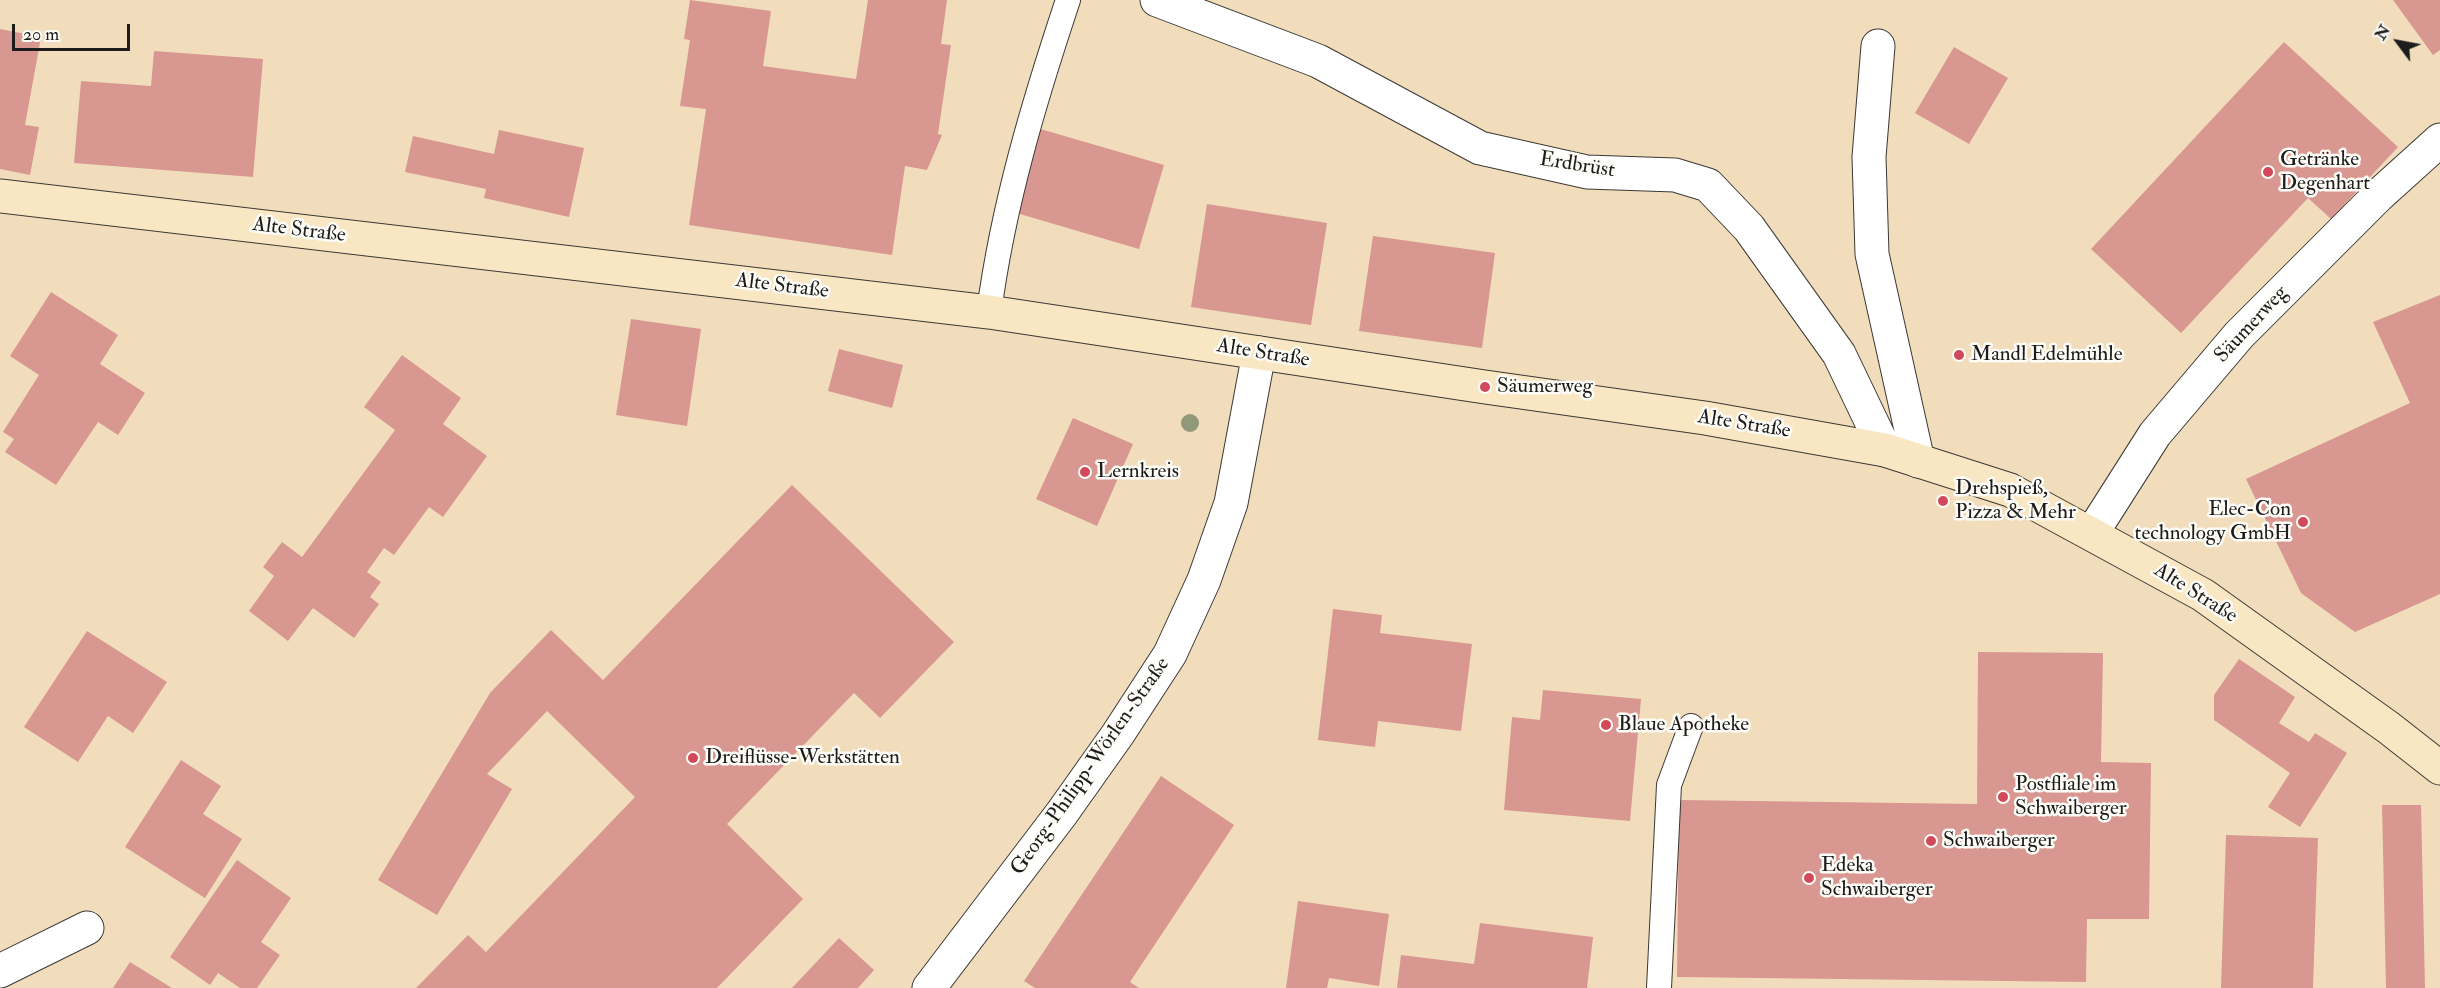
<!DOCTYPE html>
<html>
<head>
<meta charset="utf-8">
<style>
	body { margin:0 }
	#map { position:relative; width:2440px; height:988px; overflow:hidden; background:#f1ddbc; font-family:"IM FELL Double Pica",serif }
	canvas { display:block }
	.north { position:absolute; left:2368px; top:12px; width:60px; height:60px; -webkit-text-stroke:4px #fdfcf7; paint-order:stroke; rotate:302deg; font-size:16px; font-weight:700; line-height:24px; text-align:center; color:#1c1c1c }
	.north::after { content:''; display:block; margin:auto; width:21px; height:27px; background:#1c1c1c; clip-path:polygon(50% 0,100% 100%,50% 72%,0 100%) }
	.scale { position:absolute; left:12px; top:24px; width:118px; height:27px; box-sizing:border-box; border:3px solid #1c1c1c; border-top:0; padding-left:8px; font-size:18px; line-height:21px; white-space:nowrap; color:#1c1c1c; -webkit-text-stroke:4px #fdfcf7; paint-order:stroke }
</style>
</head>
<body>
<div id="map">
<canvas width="2440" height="988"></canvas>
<div class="north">N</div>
<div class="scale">20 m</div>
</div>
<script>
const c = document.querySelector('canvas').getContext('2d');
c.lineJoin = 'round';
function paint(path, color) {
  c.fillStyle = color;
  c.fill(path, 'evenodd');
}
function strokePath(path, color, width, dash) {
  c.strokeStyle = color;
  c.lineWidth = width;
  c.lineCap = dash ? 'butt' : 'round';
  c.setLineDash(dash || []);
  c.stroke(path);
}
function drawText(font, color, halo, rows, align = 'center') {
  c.font = font + ' "IM FELL Double Pica",serif';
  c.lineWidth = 5;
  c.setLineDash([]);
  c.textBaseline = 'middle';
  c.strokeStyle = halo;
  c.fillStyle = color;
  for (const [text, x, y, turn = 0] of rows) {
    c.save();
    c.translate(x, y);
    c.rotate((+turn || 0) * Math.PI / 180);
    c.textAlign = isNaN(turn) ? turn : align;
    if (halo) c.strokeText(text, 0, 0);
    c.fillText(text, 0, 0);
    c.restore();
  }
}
const building = new Path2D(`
	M690,0L771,11L763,66L856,79L868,0H947L941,44L951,45L938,134L942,135L927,170L905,166L892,255L689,225L706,109L680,106L690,40L684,39Z
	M2393,0H2440V50L2433,55Z
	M0,29L41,37L25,125L39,127L30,175L0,169Z
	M2284,42L2398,147L2331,219L2308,198L2181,333L2091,249Z
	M1954,47L2008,78L1969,144L1915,113Z
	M154,51L263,59L253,177L74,163L81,81L151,86Z
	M1037,128L1164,165L1139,249L1013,212Z
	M499,130L584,148L569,217L484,198L486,189L405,172L413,136L494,154Z
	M1207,204L1327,223L1311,325L1191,307Z
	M1373,236L1495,253L1482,348L1359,331Z
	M51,292L118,335L100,364L145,393L118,435L98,422L56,485L5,452L14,439L3,432L39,375L10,356Z
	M2440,295V594L2355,632L2301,593L2246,479L2410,403L2373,322Z
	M631,319L701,329L687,426L616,415Z
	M839,349L903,365L892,408L828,391Z
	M402,355L461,398L443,424L487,456L443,517L429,507L394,555L384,548L367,572L381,582L370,597L379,604L354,638L313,608L288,641L249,611L274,576L263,567L282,542L302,557L395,430L364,407Z
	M1073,418L1133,444L1097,526L1036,499Z
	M792,485L954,642L880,718L854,693L727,824L803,899L717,988H416L468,935L486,952L635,797L547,711L487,774L512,789L437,915L378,880L490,693L551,630L603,680Z
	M1333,609L1382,615L1380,633L1472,644L1461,731L1378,721L1375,747L1318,740Z
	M87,631L167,682L133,733L108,716L78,762L24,727Z
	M1978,652L2103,653L2101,762L2151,763L2149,919H2087L2086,982L1677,977L1679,800L1977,804Z
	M2239,659L2295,697L2279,723L2309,742L2315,733L2347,753L2300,827L2268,807L2290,773L2214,720V695Z
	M1543,690L1641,699L1630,821L1504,810L1512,717L1540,720Z
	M181,760L221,786L203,814L242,839L205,898L125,847Z
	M1161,776L1234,825L1130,982L1139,988H1035L1024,981Z
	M2382,805H2421L2425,988H2386Z
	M2226,835L2318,838L2313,988H2221Z
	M237,860L291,898L261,942L280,955L257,988H240L218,973L210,985L170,957Z
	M1298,901L1389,914L1379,986L1329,978L1327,988H1286Z
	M1480,923L1593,937L1587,988H1397L1401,955L1474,964Z
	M839,938L874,970L858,988H792Z
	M130,962L172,988H113Z`);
const lane = new Path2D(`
	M989,312C1003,205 1034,102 1068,0
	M1659,988L1669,785L1691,726`);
const street = new Path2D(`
	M1157,0L1318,61L1480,148L1587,172L1675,175L1708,185L1749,228L1839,354L1885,450
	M1878,46L1869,157L1872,254L1918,461
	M2092,533L2155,434L2239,335L2378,196L2440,140
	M0,971L87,928
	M929,988L1062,813L1118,734L1170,654L1204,580L1231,503L1259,353`);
const secondary = new Path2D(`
	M0,196L989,312L1485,387L1705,418L1885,450L2010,490L2203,595L2389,728L2440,768`);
const trees = [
	[1190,423]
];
const markers = [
	[2268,172,6,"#d1495b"],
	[1959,355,6,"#d1495b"],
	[1485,387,6,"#d1495b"],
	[1085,472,6,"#d1495b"],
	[1943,501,6,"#d1495b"],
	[2303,522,6,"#d1495b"],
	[1606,725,6,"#d1495b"],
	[693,758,6,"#d1495b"],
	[2003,797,6,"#d1495b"],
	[1931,841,6,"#d1495b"],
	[1809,878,6,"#d1495b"]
];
const poiNames = [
	["Getränke",2280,160],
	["Degenhart",2280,184],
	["Mandl Edelmühle",1971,355],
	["Säumerweg",1497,387],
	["Lernkreis",1097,472],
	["Drehspieß,",1955,489],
	["Pizza & Mehr",1955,513],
	["Elec-Con",2291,510,"right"],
	["technology GmbH",2291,534,"right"],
	["Blaue Apotheke",1618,725],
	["Dreiflüsse-Werkstätten",705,758],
	["Postfliale im",2015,785],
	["Schwaiberger",2015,809],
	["Schwaiberger",1943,841],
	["Edeka",1821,866],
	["Schwaiberger",1821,890]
];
const streetNames = [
	["Erdbrüst",1577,166,9],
	["Alte Straße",299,231,7],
	["Alte Straße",782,287,7],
	["Säumerweg",2252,325,-47],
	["Alte Straße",1263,354,9],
	["Alte Straße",1744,425,9],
	["Alte Straße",2195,594,32],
	["Georg-Philipp-Wörlen-Straße",1091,767,-55]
];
paint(building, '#d89790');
strokePath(lane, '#3c3934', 26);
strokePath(street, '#3c3934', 35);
strokePath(secondary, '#3c3934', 35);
strokePath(lane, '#fff', 24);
strokePath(street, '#fff', 33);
strokePath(secondary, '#f9e7c3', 33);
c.fillStyle = '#92987a';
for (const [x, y] of trees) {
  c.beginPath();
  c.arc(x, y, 9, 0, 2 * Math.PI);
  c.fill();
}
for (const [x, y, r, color] of markers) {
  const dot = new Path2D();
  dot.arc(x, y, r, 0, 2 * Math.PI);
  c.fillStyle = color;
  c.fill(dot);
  strokePath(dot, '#fdfcf7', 2);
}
drawText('21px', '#1c1c1c', '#fdfcf7', poiNames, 'left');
drawText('21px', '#1c1c1c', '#fdfcf7', streetNames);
</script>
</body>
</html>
